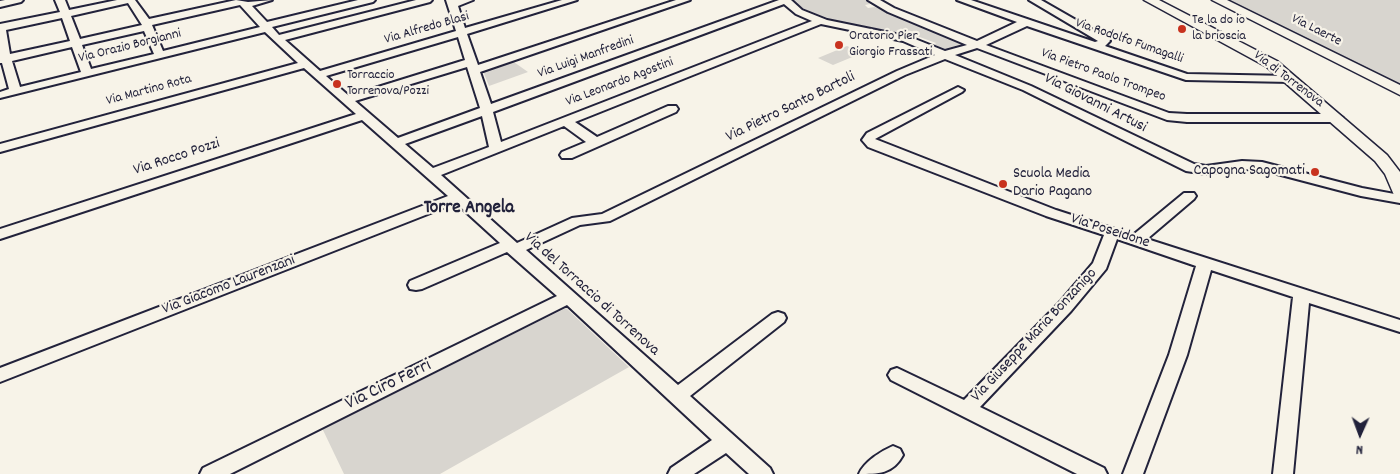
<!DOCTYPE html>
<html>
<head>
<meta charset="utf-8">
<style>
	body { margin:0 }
	#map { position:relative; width:1400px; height:474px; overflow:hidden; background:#f7f3e8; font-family:Dekko,sans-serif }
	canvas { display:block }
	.north { position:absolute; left:1335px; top:409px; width:50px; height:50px; -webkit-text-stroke:4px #f7f3e8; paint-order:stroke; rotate:182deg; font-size:14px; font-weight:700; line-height:20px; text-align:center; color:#22223b }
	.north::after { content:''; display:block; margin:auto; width:18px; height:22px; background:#22223b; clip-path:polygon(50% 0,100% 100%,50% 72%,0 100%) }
</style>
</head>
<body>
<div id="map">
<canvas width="1400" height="474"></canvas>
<div class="north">N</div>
</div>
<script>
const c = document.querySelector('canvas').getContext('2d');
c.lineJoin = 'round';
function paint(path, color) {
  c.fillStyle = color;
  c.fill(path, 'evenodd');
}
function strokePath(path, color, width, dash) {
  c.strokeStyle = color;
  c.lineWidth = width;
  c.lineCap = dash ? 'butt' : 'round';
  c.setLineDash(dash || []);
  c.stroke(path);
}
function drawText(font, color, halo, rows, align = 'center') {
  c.font = font + ' Dekko,sans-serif';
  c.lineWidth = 4.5;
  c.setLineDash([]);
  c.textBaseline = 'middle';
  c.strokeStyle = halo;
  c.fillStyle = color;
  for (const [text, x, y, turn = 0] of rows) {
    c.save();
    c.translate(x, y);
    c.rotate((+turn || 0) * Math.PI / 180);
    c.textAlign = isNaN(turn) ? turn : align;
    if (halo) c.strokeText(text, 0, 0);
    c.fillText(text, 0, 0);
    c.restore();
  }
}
const green = new Path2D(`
	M792,0H866L870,4L865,5L868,8L875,7L905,19L904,20L962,42V44L944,49L933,46L936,43L903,31L895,32C860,26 820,24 792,0Z
	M1225,0H1400V85Z
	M847,46L862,53L833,65L818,58Z
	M511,60L528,72L489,86L483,71Z
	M566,308L629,367L440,474H344L322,428Z`);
const minor = new Path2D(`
	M5,0H23L21,2L0,7V1Z
	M55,0H65L69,10L117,0H135L149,19L236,0L248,2L272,0L252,6L267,22L358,0H375L373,2L272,27L279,35L416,0H432L430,2L285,40L320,71L456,31L446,0H473L458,6L465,28L562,0H577L467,34L478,65L676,0H690L480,72L491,104L779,0H791L802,10L827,20L910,37L945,51L967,45L888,12L868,0H880L894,8L977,41L1017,22L957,0H971L1095,42L1098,41L1029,0H1041L1109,39L1110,41L1105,46L1187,74L1291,76L1297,79L1291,82L1186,80L1027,26L986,45L1169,113L1187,114H1337L1343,118L1337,122H1187L1167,120L977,48L955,55L1031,86L1194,164L1206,166L1242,161L1262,162L1362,188L1400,195V203L1361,196L1262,170L1242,169L1206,174L1186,171L1023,90L945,59L905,75L610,221L580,225L526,250L678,385L772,314L778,312L784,314L786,318L784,322L690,396L770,468L773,474H749L726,453L694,474H668L671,468L712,440L567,305L230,474H200L203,468L557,296L507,252L422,289L416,290L410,289L408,285L410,281L500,243L456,203L0,382V368L448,196L362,120L0,239V229L356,114L304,68L0,152V144L298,63L265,32L0,98V92L9,89L2,63H0V24L60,12ZM128,3L142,25L80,39L71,16ZM784,4L796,14L812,21L501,142L493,112ZM240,5L260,27L163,51L152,25ZM62,18L70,41L10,54L6,30ZM821,24L903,41L935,55L897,71L602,214L572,218L517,243L441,175L564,126L586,142L562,152L560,155L562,158H572L676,112L678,109L676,106H668L597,137L575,122ZM144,31L154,54L91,69L82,45ZM458,37L465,60L349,96L326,76ZM72,47L81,72L20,87L12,61ZM467,67L480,108L398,138L355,101ZM482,116L489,147L433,168L405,144Z
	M958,87L964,90L962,92L875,139L1056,210L1133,235L1184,193H1194L1196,196L1194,199L1147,239L1400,320V332L1309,303L1293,474H1273L1293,297L1211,270L1187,355L1143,474H1123L1169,355L1196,266L1117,239L1106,269L1071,311L980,407L1104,468L1107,474H1077L891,380L888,375L891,370L897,368L964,400L1059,303L1093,263L1104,235L1046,216L868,147L862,140L867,133Z
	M893,446L900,449L903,455C893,474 878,474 859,474C864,462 881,451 893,446Z`);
const tertiary = new Path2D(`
	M1144,0H1159L1277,61L1387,155L1400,172V196L1394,195L1385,174L1375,161L1267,67Z
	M1212,0H1227L1400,85V95Z`);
const markers = [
	[1182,29,5,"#c8321e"],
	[839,45,5,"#c8321e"],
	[337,84,5,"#c8321e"],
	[1315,172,5,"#c8321e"],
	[1003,184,5,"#c8321e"]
];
const farPoinames = [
	["Te la do io",1192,21],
	["la brioscia",1192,37],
	["Oratorio Pier",849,37],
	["Giorgio Frassati",849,53],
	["Torraccio",347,76],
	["Torrenova/Pozzi",347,92]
];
const farStreetnames = [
	["Via Alfredo Blasi",427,29,-16],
	["Via Laerte",1316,31,27],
	["Via Rodolfo Fumagalli",1129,42,19],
	["Via Orazio Borgianni",130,47,-14],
	["Via Luigi Manfredini",586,58,-20],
	["Via Pietro Paolo Trompeo",1103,76,20],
	["Via di Torrenova",1288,80,37],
	["Via Leonardo Agostini",620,83,-21],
	["Via Martino Rota",149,91,-15]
];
const streetNames = [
	["Via Giovanni Artusi",1095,104,27],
	["Via Pietro Santo Bartoli",791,108,-26],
	["Via Rocco Pozzi",177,158,-18],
	["Via Poseidone",1110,232,18],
	["Via Giacomo Laurenzani",229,286,-21],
	["Via del Torraccio di Torrenova",591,295,42],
	["Via Giuseppe Maria Bonzanigo",1035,336,-47]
];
const poiNames = [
	["Capogna Sagomati",1305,172],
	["Scuola Media",1013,175,"left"],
	["Dario Pagano",1013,193,"left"]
];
const quarterNames = [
	["Torre Angela",469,209]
];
const nearStreetnames = [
	["Via Ciro Ferri",389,386,-26]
];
paint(green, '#d8d5cf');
strokePath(minor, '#22223b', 4);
strokePath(tertiary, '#22223b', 3);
paint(minor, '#f7f3e8');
paint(tertiary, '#f7f3e8');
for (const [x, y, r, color] of markers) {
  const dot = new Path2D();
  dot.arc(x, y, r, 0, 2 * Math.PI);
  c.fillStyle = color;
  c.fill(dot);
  strokePath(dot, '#f7f3e8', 2);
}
drawText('14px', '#22223b', '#f7f3e8', farPoinames, 'left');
drawText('14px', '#22223b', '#f7f3e8', farStreetnames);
drawText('16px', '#22223b', '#f7f3e8', streetNames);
drawText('16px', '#22223b', '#f7f3e8', poiNames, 'right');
drawText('bold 19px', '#22223b', '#f7f3e8', quarterNames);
drawText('19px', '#22223b', '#f7f3e8', nearStreetnames);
</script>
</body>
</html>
